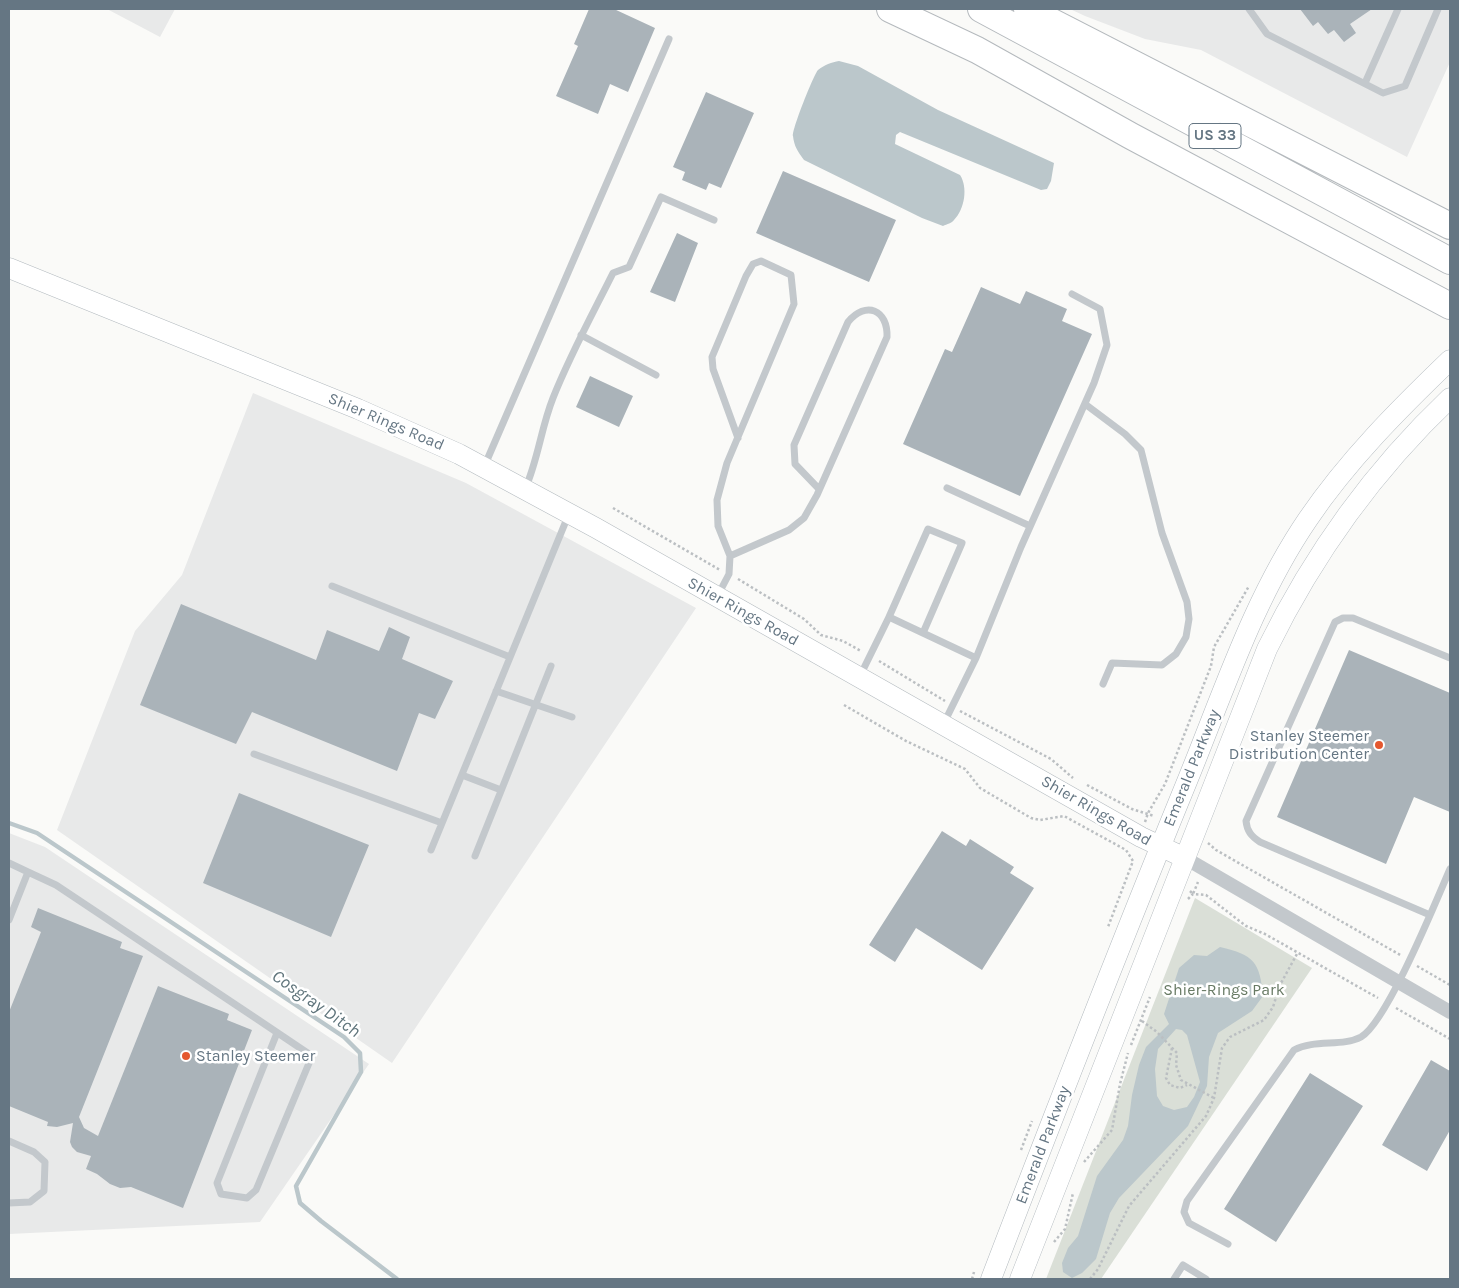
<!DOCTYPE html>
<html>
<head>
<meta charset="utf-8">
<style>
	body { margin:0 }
	#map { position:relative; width:1459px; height:1288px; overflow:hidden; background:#fafaf8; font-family:Karla,sans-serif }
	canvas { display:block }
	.frame { position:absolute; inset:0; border:10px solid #657683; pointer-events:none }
</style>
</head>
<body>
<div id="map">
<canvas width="1459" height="1288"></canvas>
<div class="frame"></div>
</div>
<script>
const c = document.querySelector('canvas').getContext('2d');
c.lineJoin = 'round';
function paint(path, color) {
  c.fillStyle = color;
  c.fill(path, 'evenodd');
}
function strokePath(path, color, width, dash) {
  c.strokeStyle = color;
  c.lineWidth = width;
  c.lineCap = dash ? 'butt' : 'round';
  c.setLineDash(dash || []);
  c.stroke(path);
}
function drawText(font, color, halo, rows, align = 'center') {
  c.font = font + ' Karla,sans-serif';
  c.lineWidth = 5;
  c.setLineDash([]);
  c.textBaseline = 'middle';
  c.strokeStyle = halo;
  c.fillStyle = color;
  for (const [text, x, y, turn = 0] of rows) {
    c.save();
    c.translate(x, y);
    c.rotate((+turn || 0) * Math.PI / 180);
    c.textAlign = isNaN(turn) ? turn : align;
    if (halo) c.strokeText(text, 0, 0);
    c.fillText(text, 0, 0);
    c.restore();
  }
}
const built = new Path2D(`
	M107,9H175L160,37Z
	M1070,9H1450V62L1407,157L1201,50L1145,39L1085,16Z
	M253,393L466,483L696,608L392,1063L57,830L135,631L182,575Z
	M9,833L45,847L369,1064L260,1222L9,1234Z`);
const green = new Path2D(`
	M1195,898L1312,968L1101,1279H1046Z`);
const water = new Path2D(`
	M839,61L858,66L938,110L1054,163L1051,181L1047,189L1041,190L900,132L896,135L895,144L960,175C968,187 965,209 954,220C952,223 947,224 943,226L922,218L804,160C798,152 794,146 793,136C792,129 814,74 818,70C824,65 832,62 839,61Z
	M1220,947C1254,955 1260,962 1263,996L1252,1011L1218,1033L1209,1057L1207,1086L1188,1126L1119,1198L1110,1213L1096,1259L1082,1273L1072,1278L1063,1272L1062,1263L1068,1248L1078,1236L1097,1176L1123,1140L1128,1126L1132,1095L1139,1065L1146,1047L1169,1024L1164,1014L1179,968L1194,955L1207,956ZM1176,1029L1182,1030L1187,1035L1200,1082L1194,1097L1187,1107L1174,1110L1163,1106L1157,1096L1155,1069L1158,1049Z`);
const stream = new Path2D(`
	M9,823L37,833L344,1037L360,1053L361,1072L296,1186L300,1203L321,1221L397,1279`);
const building = new Path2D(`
	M589,9H614L655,28L628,92L610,84L598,114L556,96L578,46L574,44Z
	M1300,9H1372L1350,24L1356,33L1344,42L1334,30L1328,34L1318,22L1313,26Z
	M706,92L754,113L721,188L709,183L706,190L682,180L685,172L673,167Z
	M783,171L896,220L869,282L756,233Z
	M677,233L698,243L675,302L650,292Z
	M981,287L1020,304L1026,291L1067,309L1062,321L1092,334L1020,496L903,444L945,349L952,352Z
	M590,376L633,396L619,427L576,407Z
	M181,604L316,660L327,630L379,651L389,627L410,637L402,659L453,681L435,719L419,713L397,771L252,712L236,744L140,705Z
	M1349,650L1450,693V812L1414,797L1386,864L1277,817Z
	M239,793L369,845L331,937L203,883Z
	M942,831L966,846L970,839L1014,867L1010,873L1034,888L982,970L916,928L895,962L869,945Z
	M38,908L122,942L120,948L143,956L79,1117L84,1128L98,1136L158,986L229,1014L227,1020L252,1030L183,1208L131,1187L120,1188L110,1184L97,1174L86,1169L91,1156L77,1152L72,1147L70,1142L73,1123L57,1127L47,1126L48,1122L9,1106V1012L41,932L31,927Z
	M1431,1060L1450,1071V1130L1427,1171L1382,1145Z
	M1310,1073L1363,1106L1276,1242L1224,1209Z`);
const path = new Path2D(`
	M613,508L720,570
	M738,579L804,619L821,635L843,641L861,651
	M879,661L945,701
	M844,705L906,741L965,769L980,788L1031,818L1040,820L1064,816L1126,850L1133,861L1108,927
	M960,711L1051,759L1073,778
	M1087,785L1132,809L1154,816
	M1145,822L1148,813L1165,784L1211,666L1214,647L1249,586
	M1208,843L1216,850L1402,956
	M1190,891L1193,894L1198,882
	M1188,899L1193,894L1206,895L1246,926L1265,934L1378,998
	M1417,966L1450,985
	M1396,1008L1450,1039
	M1142,1021L1157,1032L1177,1053L1176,1065L1181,1080L1214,1098
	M1131,1045L1150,997
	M1172,1048L1166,1078L1170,1085L1180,1088L1187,1085
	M1021,1150L1032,1121
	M1084,1162L1112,1130L1120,1084L1128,1053
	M1054,1242L1065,1229L1073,1193
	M972,1279L974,1272
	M1090,1279L1098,1269L1129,1206L1206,1116L1214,1098L1222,1048L1230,1037L1264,1020L1273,1007L1280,985L1298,952`);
const lane = new Path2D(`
	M1249,9L1267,34L1383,93L1405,86L1438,9
	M1365,83L1398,9
	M581,335L656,375
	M1085,404L1125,434L1141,450L1162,533L1187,602L1189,619L1186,637L1176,654L1162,665L1112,663L1103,684
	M484,467L669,39
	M947,488L1030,526
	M525,489C538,460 541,428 553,398C570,355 592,315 613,273L629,267L661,197L714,220
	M730,556L789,530L804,518L817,495L887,337C888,310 866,300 848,322L794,445L795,464L819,489
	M332,586L510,657
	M718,595L729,574L730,556L718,526L717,500L727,463L794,304L791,275L761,261L753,264L746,276L712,357L713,369L738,438
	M889,617L928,529L962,543L923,633
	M860,676L889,617L976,658
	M496,691L572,717
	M944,723L976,658L1021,547L1094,383L1107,345L1100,309L1072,294
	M254,754L442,823
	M462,775L501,790
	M431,850L568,516
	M475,856L551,666
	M9,863L28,872L9,920
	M28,872L56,885L260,1021L312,1056L256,1190L247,1198L221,1194L217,1183L277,1033
	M1430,915L1260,842C1251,836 1247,831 1246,821L1335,622L1343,618H1353L1450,658
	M9,1141L34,1152L45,1162L44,1191L30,1202L9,1203
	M1228,1244L1189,1223L1184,1212L1187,1201L1294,1050C1315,1039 1342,1047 1361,1037C1387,1022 1436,901 1450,869
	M1174,1279L1183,1265L1206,1279`);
const street = new Path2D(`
	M1185,858L1450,1012`);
const secondary = new Path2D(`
	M9,268L358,409L459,454L596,528L1141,837L1185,858
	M991,1279C1055,1112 1120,945 1188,779C1224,691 1254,598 1308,519C1348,460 1399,409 1450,360
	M1020,1279L1267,649C1313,555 1374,470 1450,398`);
const highway = new Path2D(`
	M890,9L977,50L1131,136L1450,306
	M981,9L1450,261
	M1027,9L1450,226`);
const markers = [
	[1379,745,5,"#e4572e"],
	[186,1056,5,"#e4572e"]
];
const shields = [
	[1215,136,52]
];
const shieldNames = [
	["US 33",1215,136]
];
const streetNames = [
	["Shier Rings Road",386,422,23],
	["Shier Rings Road",743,612,29],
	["Emerald Parkway",1192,768,-68],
	["Shier Rings Road",1096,811,30],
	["Emerald Parkway",1043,1145,-69]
];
const poiNames = [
	["Stanley Steemer",1369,736],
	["Distribution Center",1369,754],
	["Stanley Steemer",196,1056,"left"]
];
const parkNames = [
	["Shier-Rings Park",1224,990]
];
const waterNames = [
	["Cosgray Ditch",316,1004,35]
];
paint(built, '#e8e9e9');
paint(green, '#dadfd7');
paint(water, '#bbc7cb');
strokePath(stream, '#bbc7cb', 4.5);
paint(building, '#aab3b9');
strokePath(secondary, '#b3babf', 21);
strokePath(highway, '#b4b9bd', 28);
strokePath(path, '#bbbfc2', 2.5, [2.5, 2.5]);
strokePath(lane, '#c3c8cc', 7);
strokePath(street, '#c3c8cc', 14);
strokePath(secondary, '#fff', 20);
strokePath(highway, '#fff', 26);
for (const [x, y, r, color] of markers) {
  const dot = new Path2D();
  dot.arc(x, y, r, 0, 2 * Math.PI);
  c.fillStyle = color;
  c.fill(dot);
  strokePath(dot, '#fff', 2);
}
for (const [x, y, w] of shields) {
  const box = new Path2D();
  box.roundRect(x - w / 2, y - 12.5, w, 25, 4);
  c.fillStyle = '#fff';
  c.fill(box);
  strokePath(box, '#657683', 1);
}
drawText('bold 15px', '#657683', null, shieldNames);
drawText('16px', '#657683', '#fff', streetNames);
drawText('16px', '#657683', '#fff', poiNames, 'right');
drawText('16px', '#687a64', '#fff', parkNames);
drawText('italic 18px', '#60757c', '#fff', waterNames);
</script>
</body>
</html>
